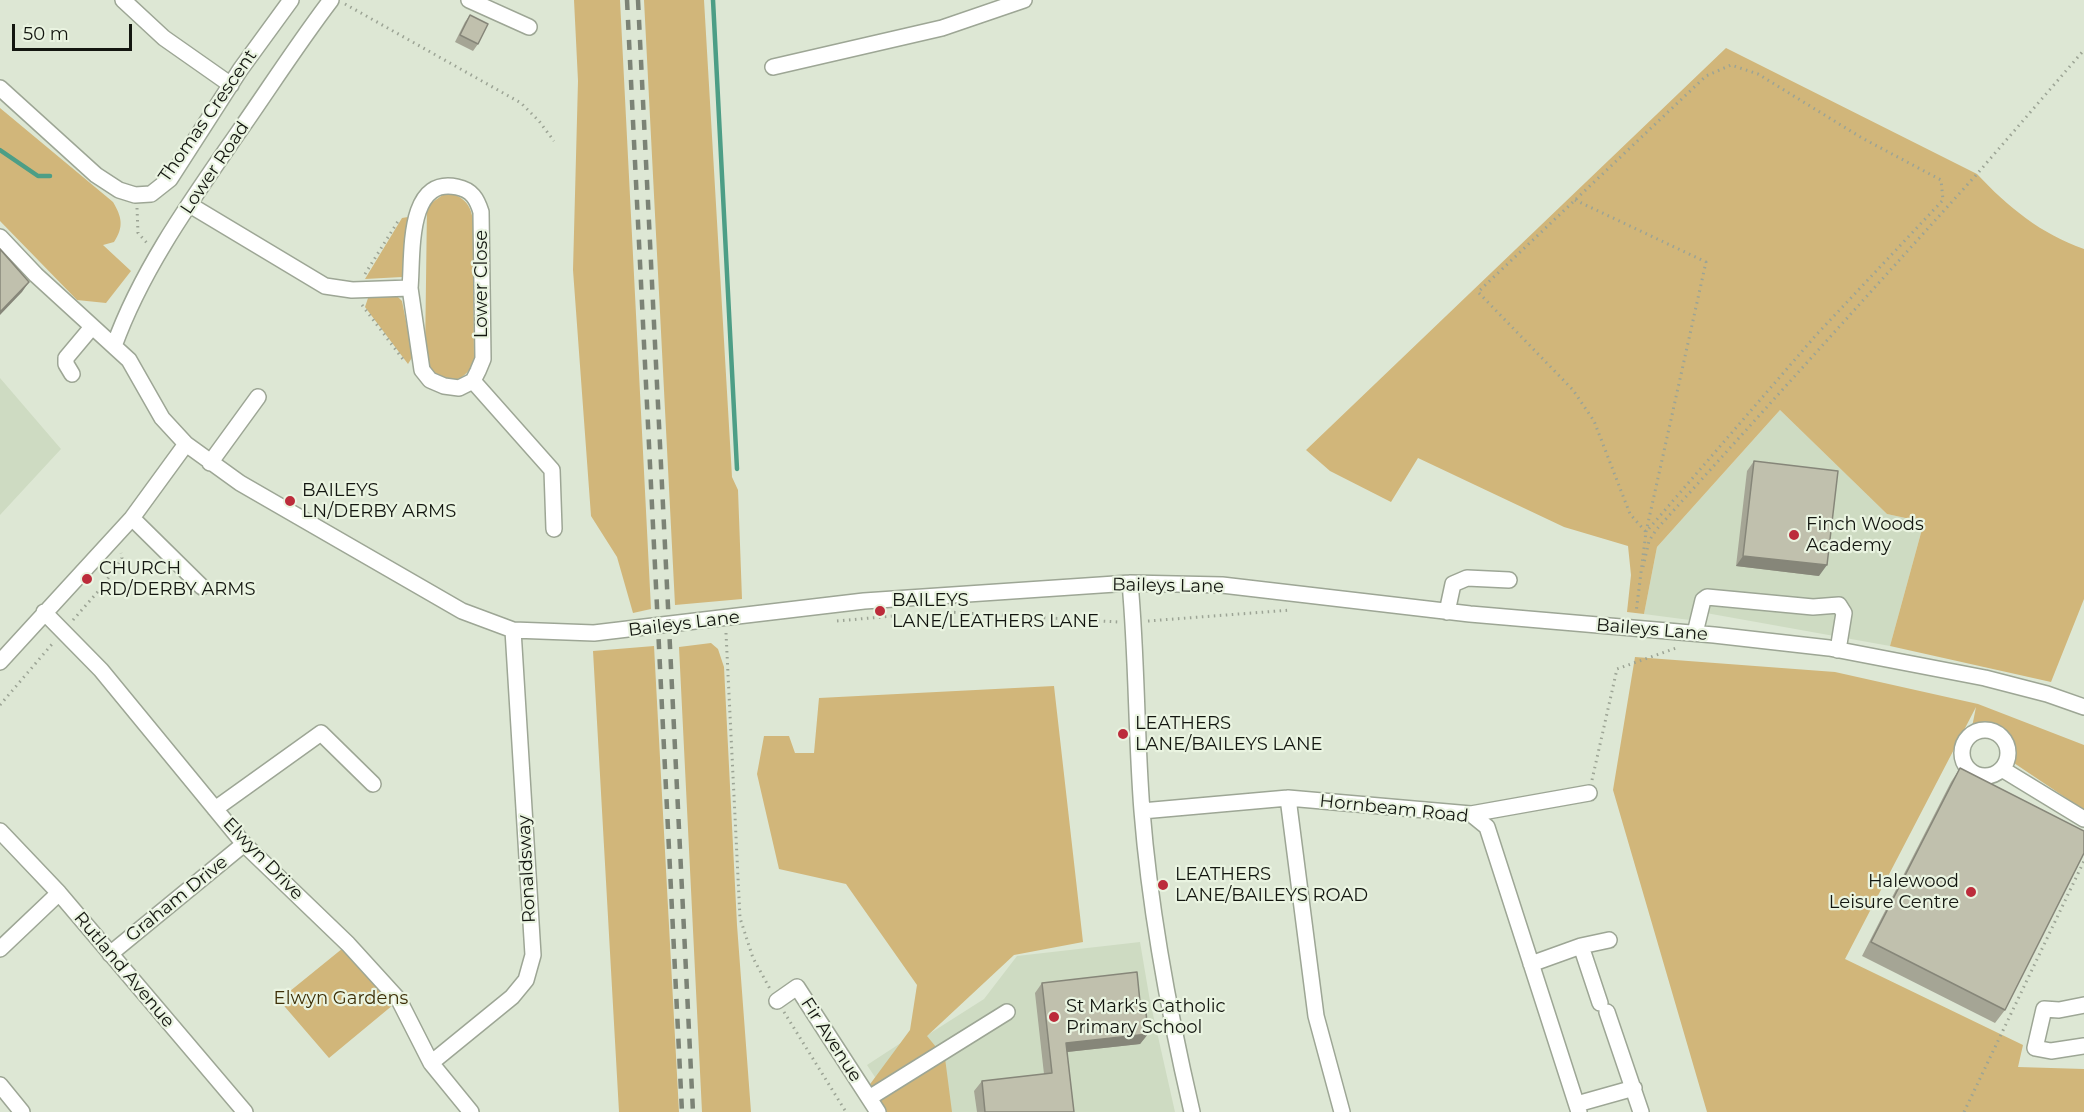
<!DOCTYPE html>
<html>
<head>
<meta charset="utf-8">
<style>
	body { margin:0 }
	#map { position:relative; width:2084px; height:1112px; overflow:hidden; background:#dde7d4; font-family:Montserrat,sans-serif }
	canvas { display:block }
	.scale { position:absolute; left:12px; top:24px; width:120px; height:27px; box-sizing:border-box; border:3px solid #131610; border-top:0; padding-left:8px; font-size:18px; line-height:21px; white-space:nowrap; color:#131610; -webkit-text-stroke:4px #eaf4e1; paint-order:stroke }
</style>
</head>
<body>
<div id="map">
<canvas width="2084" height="1112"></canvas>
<div class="scale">50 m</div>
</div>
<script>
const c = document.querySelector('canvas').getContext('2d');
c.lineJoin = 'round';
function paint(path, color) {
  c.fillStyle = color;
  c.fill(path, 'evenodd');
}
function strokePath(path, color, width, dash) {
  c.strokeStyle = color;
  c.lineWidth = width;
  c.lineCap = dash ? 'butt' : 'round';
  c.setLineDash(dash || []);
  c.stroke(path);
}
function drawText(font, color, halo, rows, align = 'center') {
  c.font = font + ' Montserrat,sans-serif';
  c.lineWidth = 4.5;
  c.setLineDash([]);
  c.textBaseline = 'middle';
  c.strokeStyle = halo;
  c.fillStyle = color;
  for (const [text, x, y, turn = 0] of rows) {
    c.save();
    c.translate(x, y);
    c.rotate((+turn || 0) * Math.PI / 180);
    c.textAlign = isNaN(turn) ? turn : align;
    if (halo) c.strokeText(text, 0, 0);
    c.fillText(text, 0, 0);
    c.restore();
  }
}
const built = new Path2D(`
	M0,378L61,449L0,515Z
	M1780,410L1887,514L1924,522L1890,646L1706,613L1705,622L1644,614L1657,547Z
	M1140,942L1150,1001L1175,1112H898L867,1065L913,1035L929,1034L984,999L1017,956Z`);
const green = new Path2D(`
	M574,0H620L651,609L633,613L617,557L591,516L573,270L578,81Z
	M644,0H704L732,477L738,490L742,599L675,605Z
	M1726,48L1977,174C2008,207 2041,234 2084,249V599L2051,682L1890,646L1924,522L1887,514L1780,410L1657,547L1644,614L1627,612L1631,575L1628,546L1564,527L1418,458L1391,502L1330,471L1306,450Z
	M0,108L113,202C122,217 124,227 114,242L103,245L131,271L106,303L77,300L0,221Z
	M447,192C464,197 471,204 473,221L474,361C463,389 435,385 425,358L427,206Z
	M408,217L402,277L365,279L402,218Z
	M397,296L402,301L413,356L408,364L365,307L368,298Z
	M711,643L718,649L724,667L737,925L751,1112H702L679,647Z
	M654,646L679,1112H619L593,651Z
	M1635,657L1835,672L1978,704L2084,745V810L2008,759L2004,740L1970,737L1976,707L1845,959L2023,1045L2018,1067L2084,1069V1112H1707L1613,790Z
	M1054,686L1083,942L1014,955L927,1036L945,1058L952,1112H880L865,1091L910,1030L917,985L846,884L779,869L757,774L764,736H789L795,753H814L819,698Z
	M348,944L399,1000L329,1058L279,1000Z`);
const stream = new Path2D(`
	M713,0L737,469
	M0,150L38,176H50`);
const path = new Path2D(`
	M345,4L521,103L539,121L554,141
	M1575,200L1706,262L1646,532L1817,334L1943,200L1941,180L1862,138L1758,74L1731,65L1706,76L1478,292L1573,390L1594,421L1630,514L1646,532L1636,613
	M137,208L138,233L147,243
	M365,274L400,218
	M362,305L405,362
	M1643,567L1649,541L1656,530L1977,174L2084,50
	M948,612L1118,622
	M73,620L102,587L122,558L121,553
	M837,621L893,616
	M1148,621L1291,610
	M726,633L740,918L753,958L770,989
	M0,705L53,643
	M1592,780L1617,669L1676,648
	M784,1012L846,1112
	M1964,1112L2084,861`);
const minor = new Path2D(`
	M123,0L164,38L231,85
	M469,0L529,27
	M773,67L942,28L1024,0
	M0,88L96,175L119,190L135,195L151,194L170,179L240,70L291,0
	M190,205L325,286L352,290L410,288L422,370L430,380L444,386L459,388L473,381L478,371L483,359L481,212C477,199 472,190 457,187C406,176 413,256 410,288
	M0,237L36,275L129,360L162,418L186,444L240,483L462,611L513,630L594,633L864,601L1130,583L1222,585L1470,614L1714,635L1829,648L1985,678L2047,694L2084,707
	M114,346C142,268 193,198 240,130C270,87 299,42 331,0
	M72,374L66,364V358L92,327
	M473,381L552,470L554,529
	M210,463L258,397
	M132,518L202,587
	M1130,583C1137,659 1136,735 1142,811C1150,912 1169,1013 1192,1112
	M44,612L101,670L244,844L348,944L399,1000L431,1063L471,1112
	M1447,612L1453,584L1467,578L1509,580
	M1695,633L1703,600L1707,597L1813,607L1839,605L1844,613L1838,650
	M0,662L132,518L186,444
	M1962 753a23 23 0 1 1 46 0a23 23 0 1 1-46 0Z
	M2002,769L2084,819
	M1288,798L1316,1016L1342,1112
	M215,809L321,733L373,784
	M1142,811L1288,798L1471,814L1487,827L1579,1112
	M1471,814L1589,793
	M0,831L59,893L245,1112
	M1581,946L1600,1003
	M0,949L59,893
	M110,954L244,844
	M1531,964L1581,946L1609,940
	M777,1001L797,987L878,1112
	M2084,1005L2059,1010L2044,1009L2035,1048L2051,1051L2084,1046
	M1607,1012L1641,1112
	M431,1063L512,997L526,980L533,955L513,630
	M0,1085L22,1112
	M869,1098L1007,1012
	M1577,1104L1634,1088`);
const rail = new Path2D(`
	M627,0L682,1112
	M638,0L693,1112`);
const wall = new Path2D(`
	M470,15L478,44L473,51L455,42L465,22Z
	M1754,461L1819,576L1736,566L1747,471Z
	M1960,768L2005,1010L1995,1023L1862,956L1951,782Z
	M1042,983L1141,1012L1148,1034L1140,1044L1067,1052L1074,1112H977L974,1091L982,1081L1044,1074L1035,993Z`);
const shadedWall = new Path2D(`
	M29,282L22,292L0,315V312Z
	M1743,556L1827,565L1819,576L1736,566Z
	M1148,1034L1140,1044L1058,1053L1066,1043Z`);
const building = new Path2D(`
	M470,15L488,24L478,44L460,35Z
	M0,249L29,282L0,312Z
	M1754,461L1838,471L1827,565L1743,556Z
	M1960,768L2084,831V853L2005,1010L1871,942Z
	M1137,972L1141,1012H1146L1148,1034L1066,1043L1074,1112H985L982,1081L1052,1073L1042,983Z`);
const markers = [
	[290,501,6,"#bc2c3b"],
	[1794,535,6,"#bc2c3b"],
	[87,579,6,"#bc2c3b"],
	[880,611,6,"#bc2c3b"],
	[1123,734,6,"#bc2c3b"],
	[1163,885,6,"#bc2c3b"],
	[1971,892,6,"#bc2c3b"],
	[1054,1017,6,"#bc2c3b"]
];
const streetNames = [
	["Thomas Crescent",208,116,-55],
	["Lower Road",215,168,-56],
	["Lower Close",482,284,-90],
	["Baileys Lane",1168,586,1],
	["Baileys Lane",684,624,-7],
	["Baileys Lane",1652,630,5],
	["Hornbeam Road",1394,809,6],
	["Elwyn Drive",263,859,46],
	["Ronaldsway",527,869,-93],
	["Graham Drive",177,899,-39],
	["Rutland Avenue",124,970,50],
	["Fir Avenue",831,1040,57]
];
const poiNames = [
	["BAILEYS",302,491],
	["LN/DERBY ARMS",302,512],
	["Finch Woods",1806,525],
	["Academy",1806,546],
	["CHURCH",99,569],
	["RD/DERBY ARMS",99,590],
	["BAILEYS",892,601],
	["LANE/LEATHERS LANE",892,622],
	["LEATHERS",1135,724],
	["LANE/BAILEYS LANE",1135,745],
	["LEATHERS",1175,875],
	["LANE/BAILEYS ROAD",1175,896],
	["Halewood",1959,882,"right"],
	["Leisure Centre",1959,903,"right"],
	["St Mark's Catholic",1066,1007],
	["Primary School",1066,1028]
];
const parkNames = [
	["Elwyn Gardens",341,999]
];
paint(built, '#cedbc2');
paint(green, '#d1b67a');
strokePath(stream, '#4d9e86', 4.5);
strokePath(minor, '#9da695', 18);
strokePath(path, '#9ca495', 3, [1.5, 4.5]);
strokePath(minor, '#fff', 15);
strokePath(rail, '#7c8376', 4.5, [10, 10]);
paint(wall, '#a5a595');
paint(shadedWall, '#868679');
paint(building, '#c0c0ad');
strokePath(building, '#868679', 1.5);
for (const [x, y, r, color] of markers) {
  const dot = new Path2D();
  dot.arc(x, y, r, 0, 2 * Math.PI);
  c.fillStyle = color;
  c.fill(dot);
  strokePath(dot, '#eaf4e1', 2);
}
drawText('18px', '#131610', '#eaf4e1', streetNames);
drawText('18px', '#131610', '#eaf4e1', poiNames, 'left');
drawText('18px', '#3e2f07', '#eaf4e1', parkNames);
</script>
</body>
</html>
